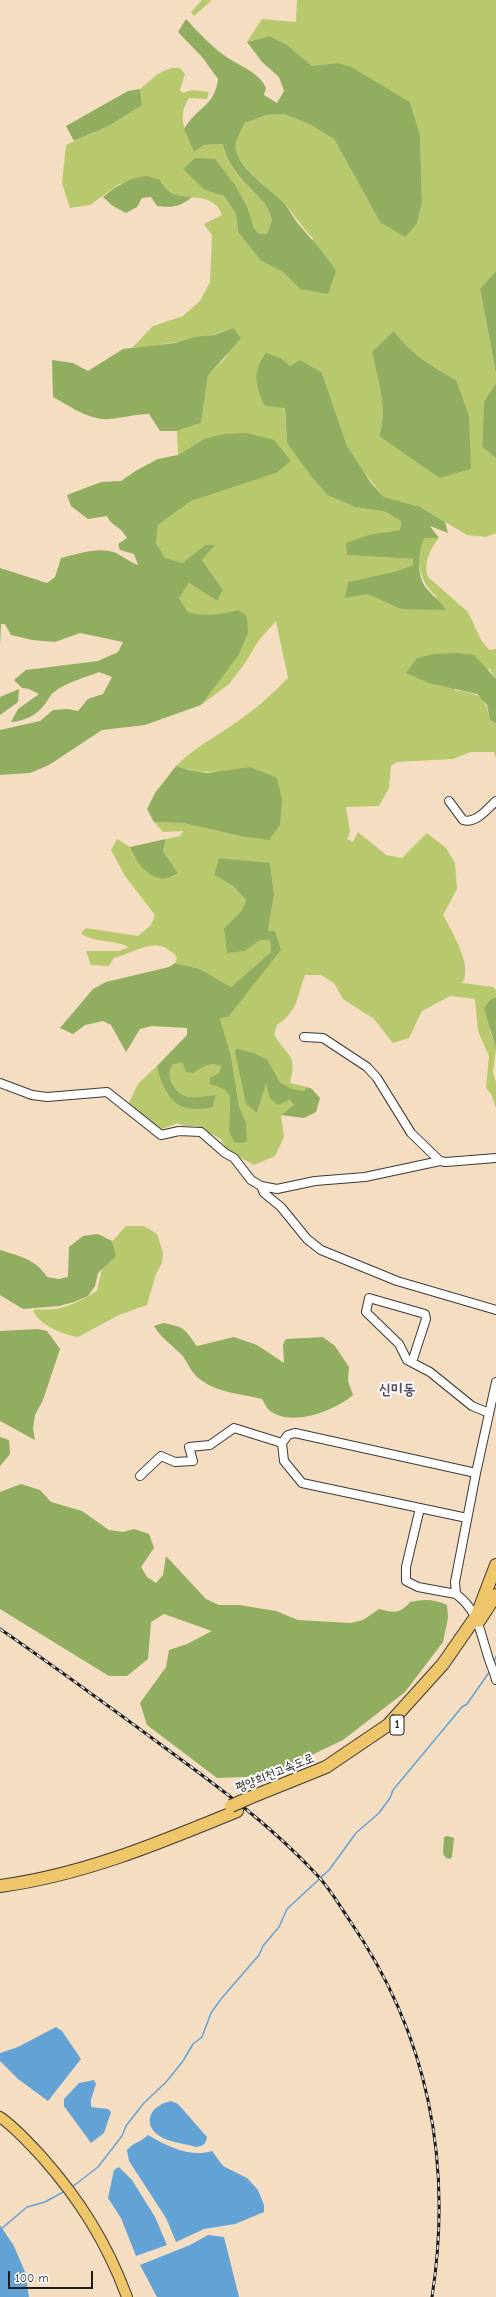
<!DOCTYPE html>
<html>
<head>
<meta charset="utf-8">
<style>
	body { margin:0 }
	#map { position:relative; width:496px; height:2297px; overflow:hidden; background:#f4ddc0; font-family:"Comic Neue",sans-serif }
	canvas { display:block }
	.scale { position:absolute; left:8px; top:2271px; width:85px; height:18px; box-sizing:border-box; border:2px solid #1c1c1c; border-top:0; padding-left:5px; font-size:12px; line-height:14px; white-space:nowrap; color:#1c1c1c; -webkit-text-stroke:3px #fff; paint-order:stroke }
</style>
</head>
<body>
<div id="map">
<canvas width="496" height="2297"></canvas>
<div class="scale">100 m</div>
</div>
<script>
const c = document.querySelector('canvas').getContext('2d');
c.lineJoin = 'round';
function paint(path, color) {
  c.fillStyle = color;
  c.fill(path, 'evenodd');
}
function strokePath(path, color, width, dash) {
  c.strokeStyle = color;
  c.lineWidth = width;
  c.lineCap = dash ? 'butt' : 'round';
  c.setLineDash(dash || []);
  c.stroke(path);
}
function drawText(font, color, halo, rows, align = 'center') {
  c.font = font + ' "Comic Neue","Poor Story",sans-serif';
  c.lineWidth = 4;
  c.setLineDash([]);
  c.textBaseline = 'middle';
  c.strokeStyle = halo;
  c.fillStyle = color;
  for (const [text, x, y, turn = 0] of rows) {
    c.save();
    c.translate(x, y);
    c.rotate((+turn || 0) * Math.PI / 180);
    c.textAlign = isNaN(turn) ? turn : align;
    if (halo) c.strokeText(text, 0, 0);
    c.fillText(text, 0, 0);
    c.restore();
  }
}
const green = new Path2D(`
	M202,0H212L194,16L191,12Z
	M297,0H496V271L480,290L496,374V383L484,401L482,447L496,458V533L486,537L467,535L420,507L384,497L358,465L347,446L322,373L290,366L281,358L287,443L310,475L327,495L355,507L386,512L401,521L400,530L386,532L347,555L413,559V565L394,572L367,594L401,609L437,597C419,582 415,560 423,538H439C430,549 423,563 428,577L468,612L481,640L489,650L496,649V679L489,669L454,690C478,694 485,694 490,720L496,724V758L494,752H471L453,759L397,762L391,766L389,788L379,806L346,807L350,832L347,839L353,842L358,832L386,855L402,858L427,833L446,848L455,863L457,889L443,915C451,930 474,967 462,983L493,987L496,990V997L491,999L490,1031L496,1049L493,1072L496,1082V1108L491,1094L486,1088L489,1056L478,1031L475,999L450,996L422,1011L409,1038L393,1043L374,1019L343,999L334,983L321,975H305C296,998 299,1010 277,1025L274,1034C287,1058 298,1052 290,1083L307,1087L304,1091L292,1089L280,1082L267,1059L254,1053L236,1048L235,1052L243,1084L257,1113L266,1083L294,1105L281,1115L284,1137L275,1156L254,1165L227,1150L221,1139L197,1126H184L178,1123L162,1129L144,1119L129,1103L138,1084L157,1066L167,1094L213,1107L216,1095C198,1096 184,1103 173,1085C168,1079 169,1070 173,1064L183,1063L194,1073C203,1066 209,1062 221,1066C218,1077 222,1088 230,1096L229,1132L246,1122L239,1106L231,1056L220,1018L281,950L268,932L274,895L270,864L219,858L214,875L233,886L246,900L242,910L224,928L245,951L259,940H270L271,952L231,987L200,969L175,963L177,957C155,934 139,952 114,958L109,966L91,965L86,951H119L129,947C113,939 92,943 81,933L86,928L138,936L151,925L155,915L125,876L111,850L117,839L130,847L134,857L155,877H173L178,873L163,851L166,839L180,836L183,831L163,832L154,822L183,823L240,836L250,767C224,771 201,776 176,766C196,746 219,735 241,719C258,707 273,693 288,678L276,621L259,640L245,663L229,684L201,705L219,680L238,610C220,616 206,617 188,612L179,598L189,583L217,601L223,590L202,560L214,545H205L182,563L165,559L156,543L158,525L191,501L240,483L204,439L178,455L177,431L201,423L208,376L227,356L233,328C201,340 166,344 132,348L153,326L183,316L200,301L210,282L212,235L204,224L222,215C221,212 218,207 216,205C197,189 177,208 160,180L119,184L90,205L70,208L62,183L66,145L109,126L142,105L140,89C153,79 163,66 180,68L185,74L180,90L183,93L192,90L209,92L207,99L189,98C176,117 186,133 194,152L204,145L223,144C227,171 248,183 264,203C267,207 269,214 272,220L267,234L258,233L254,228L247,206L235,185L205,190L224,196L236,214L238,232L261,261L283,272L300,289L313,238C301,227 293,212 282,201C269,188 241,169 236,151C234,141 241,131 245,123L266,115L284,114L309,124L334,139L380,222L422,201L420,135L410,102L337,63L312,66L287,45L270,36L247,42L262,19L296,22ZM394,331C411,354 432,367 456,380L439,478L379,436C388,410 378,379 373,352Z
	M126,1226H144L157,1234L163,1253L162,1263L156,1274L147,1305L119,1315L78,1337C62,1334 41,1326 33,1311L36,1309C60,1312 77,1303 97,1291L107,1247Z`);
const forest = new Path2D(`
	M186,19C198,32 210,45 225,56C239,66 259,72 266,88L264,95L277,103L284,91L279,77L262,62L247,42L270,36L287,45L312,66L337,63L351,67L410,102L420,135L422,201L417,223L405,237L380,222L334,139L309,124L284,114L266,115L245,123C241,131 234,141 236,151C241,170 269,188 282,201C289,208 293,218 300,226C313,241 325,254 336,271L328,294L300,289L283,272L261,261L238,232L236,214L224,196L205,190L183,169L195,158L215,159L235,185L247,206L254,228L258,233L267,234L272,220C270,214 267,207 264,203C248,183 228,171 223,144L204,145L194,152L184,129C197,107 215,106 218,79L203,58L178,32Z
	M140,89L142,105L109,126L74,141L66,126L128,91Z
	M147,176L160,180C168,194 176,196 192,197C180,207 172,208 157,206L151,197L142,198L137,207L126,213L113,206L103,197C116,186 129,178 147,176Z
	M496,271V374L480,289Z
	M233,328L241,338L208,376L201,423L177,431H160L149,414C135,414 123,418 109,419C90,421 68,405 53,397L52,360L73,363L88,371L123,349L175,343L195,337L214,335Z
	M394,331C411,354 431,366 456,380L469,416L471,469L439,478L379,436C388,410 378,379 372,352Z
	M266,353L281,358L290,366L300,360L322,373L347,446L371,483L384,497L420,507L445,522L448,533L430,526L439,538H424C418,553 416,576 427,589C433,596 440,602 446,610L401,609L367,594L345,598L348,582L394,572L413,565V559L347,555L346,543L369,535L400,530L401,521L386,512L355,507L327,495L310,475L287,443L285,408L265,406C255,386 252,372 266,353Z
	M496,383V458L482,447L484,401Z
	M247,433L274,440L291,461L276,473L191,501L158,525L156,543L165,558L182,563L205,545H215L202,560L223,590L217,601L189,583L179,598L188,612C206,617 220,615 238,610L247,616L248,633L238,656L201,705L145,725L102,730L49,765L30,773L0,775V730L40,721L53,710L68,709L78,711L88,699L103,694L112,677L99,672C84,678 67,682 54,692C50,695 48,700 45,704C36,716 24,721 11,722L18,709L39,694L29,689L22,688L14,680L26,670L98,661L118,652L123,642L80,633L55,642L32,640L11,635L5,624H1L0,647V568L47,583L55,577L61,558C78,554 99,546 116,553C124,557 130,562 138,565L134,554L120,550L118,544L127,538C120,525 111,526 107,516L88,519L71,506L67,495L101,482L121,481L137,470L158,459L178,455L204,439L224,434Z
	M459,653L474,655L496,679V724L490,720L487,705L477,694L429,683L406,673L417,658L434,654Z
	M19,689L18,702L0,715V697Z
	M176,766L188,770L207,773L250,767L277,778L282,800L280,825L269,840L240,836L183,823L154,822L147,809L155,793Z
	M166,839L163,851L178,873C157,889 137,866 130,847Z
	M219,858L270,863L274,895L268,931H275L281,950L228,1017L220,1018L231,1056L239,1106L246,1122L247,1142L235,1143L229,1132L230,1096L224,1089L210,1084V1078L219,1073L221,1066C209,1062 203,1066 194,1073L186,1072L183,1063L173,1064C169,1070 168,1079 173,1085C184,1103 198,1096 216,1095L213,1107C176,1115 165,1098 157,1066L187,1035V1028L152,1026L140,1029L126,1052L111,1025L103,1021L85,1025L73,1034L60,1028L93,989L106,982L169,967L175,963L200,969L231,987L271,952L270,940H260L245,951L227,953L224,928L242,910L246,900L233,886L214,875Z
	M496,997V1049L484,1008L491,999Z
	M236,1048L254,1053L267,1059L280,1082L292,1089L304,1091L307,1087L312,1089L320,1098L316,1112L304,1118L281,1115L294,1105L289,1100L278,1105L270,1098L266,1084L257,1113L246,1104L235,1052Z
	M98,1234L112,1241L116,1256L98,1273L95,1286L88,1296L74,1302L59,1306L23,1309L0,1295V1250C19,1256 36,1259 47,1277L59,1279L68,1277L69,1247L83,1236Z
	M163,1323C186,1327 184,1329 197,1346L234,1337L257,1345L284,1363L283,1344L286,1339L323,1337L335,1346L349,1367L348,1381L353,1395C334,1411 291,1428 269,1410C266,1407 264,1402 262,1399C238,1393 215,1393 196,1376C190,1370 187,1361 182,1355C172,1345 161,1338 154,1326Z
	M38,1329L47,1331L60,1349L43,1400L35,1415L33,1429L35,1440L0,1421V1331Z
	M0,1437L9,1440L10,1454L0,1466Z
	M21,1484L40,1490L51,1502L82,1511L109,1530L123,1532L134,1529L149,1534L154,1548L141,1567L147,1577L156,1583L163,1575L166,1556L206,1599L219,1605H239L276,1611L298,1620L351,1623L363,1620L379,1609C394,1613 400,1614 410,1602C424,1599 434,1599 447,1605L448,1618L443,1642L405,1692L343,1740L268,1776L217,1778L147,1725L140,1703L166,1667L169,1650L187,1644L212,1631L164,1614L151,1622L148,1659L127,1676H109L0,1609V1492Z
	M448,1836L454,1838L452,1857L450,1859L446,1858L443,1854L444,1837Z`);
const water = new Path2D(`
	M56,2027L62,2031L81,2059L48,2101L18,2079L0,2061V2053L18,2047Z
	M94,2080L96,2084L91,2099V2107L108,2109L111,2112L104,2133L91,2143L64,2106V2099L79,2083Z
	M171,2101L178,2104L207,2137C206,2144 203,2146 196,2147C187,2144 175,2143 165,2139C141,2128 147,2106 171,2101Z
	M148,2135C166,2146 191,2158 212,2151L223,2166L247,2178L258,2190L264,2205V2212L235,2224L204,2229L176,2242L166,2218L129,2161L127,2150C134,2142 141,2142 148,2135Z
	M119,2167L132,2180L155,2217L167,2245L136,2256L121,2218L108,2198L114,2170Z
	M0,2225L14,2246L25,2272L29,2297H0Z
	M208,2235L224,2237L239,2297H157L140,2265L190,2245Z`);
const stream = new Path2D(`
	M494,1662L496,1656
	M72,2187L98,2167L122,2136L126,2126L143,2104L166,2082L183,2061L193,2044L202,2037L211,2013L221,1999L259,1955L263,1946L279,1927L287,1909L329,1870L356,1833L379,1813L390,1798L393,1790L462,1707L467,1704L490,1671
	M0,2230L27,2207L45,2202L65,2191`);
const minor = new Path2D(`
	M449,801L463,820C476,824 487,809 496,801
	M304,1037L323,1038L367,1067L377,1078L411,1133L440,1161L446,1162L496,1158
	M0,1083L32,1095L47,1097L107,1092L161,1135L179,1131L201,1132L225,1153L234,1158L251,1180L261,1186L277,1189L315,1181L365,1177L440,1161
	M261,1186L264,1193L281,1207L307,1239L321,1250L397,1281L496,1310
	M412,1362L426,1319L425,1314L369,1298L366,1312L399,1344L407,1360L430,1372L472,1406L489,1413
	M496,1382L476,1473L455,1582L456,1594C478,1611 479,1628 487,1653C489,1662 494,1670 496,1680
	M140,1476L161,1456L175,1462L193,1461L189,1447L210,1445L234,1428L282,1443
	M420,1508L406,1567V1581L418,1587L456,1594
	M467,1518L302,1483L284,1461L282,1443L288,1435L295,1433L476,1473`);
const major = new Path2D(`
	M0,2117C16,2128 29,2143 42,2157C80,2200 107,2243 127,2297`);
const highway = new Path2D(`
	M479,1621L496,1595
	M249,1798L326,1767L388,1725L443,1664L477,1615L496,1565
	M0,1886C83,1875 159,1843 237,1811`);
const rail = new Path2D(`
	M0,1629C54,1666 107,1705 160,1744C216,1785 271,1825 318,1876C330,1889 340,1906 350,1921C428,2034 453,2162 432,2297`);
const highwayBridge = new Path2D(`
	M231,1806L249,1798`);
const shields = [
	[397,1725,14]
];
const shieldNames = [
	["1",397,1725]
];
const streetNames = [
	["평양희천고속도로",275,1773,-22]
];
const quarterNames = [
	["신미동",397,1390]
];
paint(green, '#b7c96c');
paint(forest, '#91ad60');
paint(water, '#62a2d5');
strokePath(stream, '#62a2d5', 1.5);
strokePath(minor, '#3c3935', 10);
strokePath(major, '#3c3935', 12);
strokePath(highway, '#3c3935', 14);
strokePath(minor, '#fff', 8);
strokePath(major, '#eec569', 10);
strokePath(highway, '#eec569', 12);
strokePath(rail, '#1c1c1c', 3);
strokePath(rail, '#fff', 1.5, [4.5]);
strokePath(highwayBridge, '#3c3935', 14, []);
strokePath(highwayBridge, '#eec569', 12);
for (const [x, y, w] of shields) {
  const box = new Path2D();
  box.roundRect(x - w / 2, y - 10, w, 20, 3);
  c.fillStyle = '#fff';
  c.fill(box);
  strokePath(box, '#1c1c1c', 1);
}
drawText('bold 12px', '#1c1c1c', null, shieldNames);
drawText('13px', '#1c1c1c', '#fff', streetNames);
drawText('bold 15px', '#594f64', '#fff', quarterNames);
</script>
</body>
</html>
